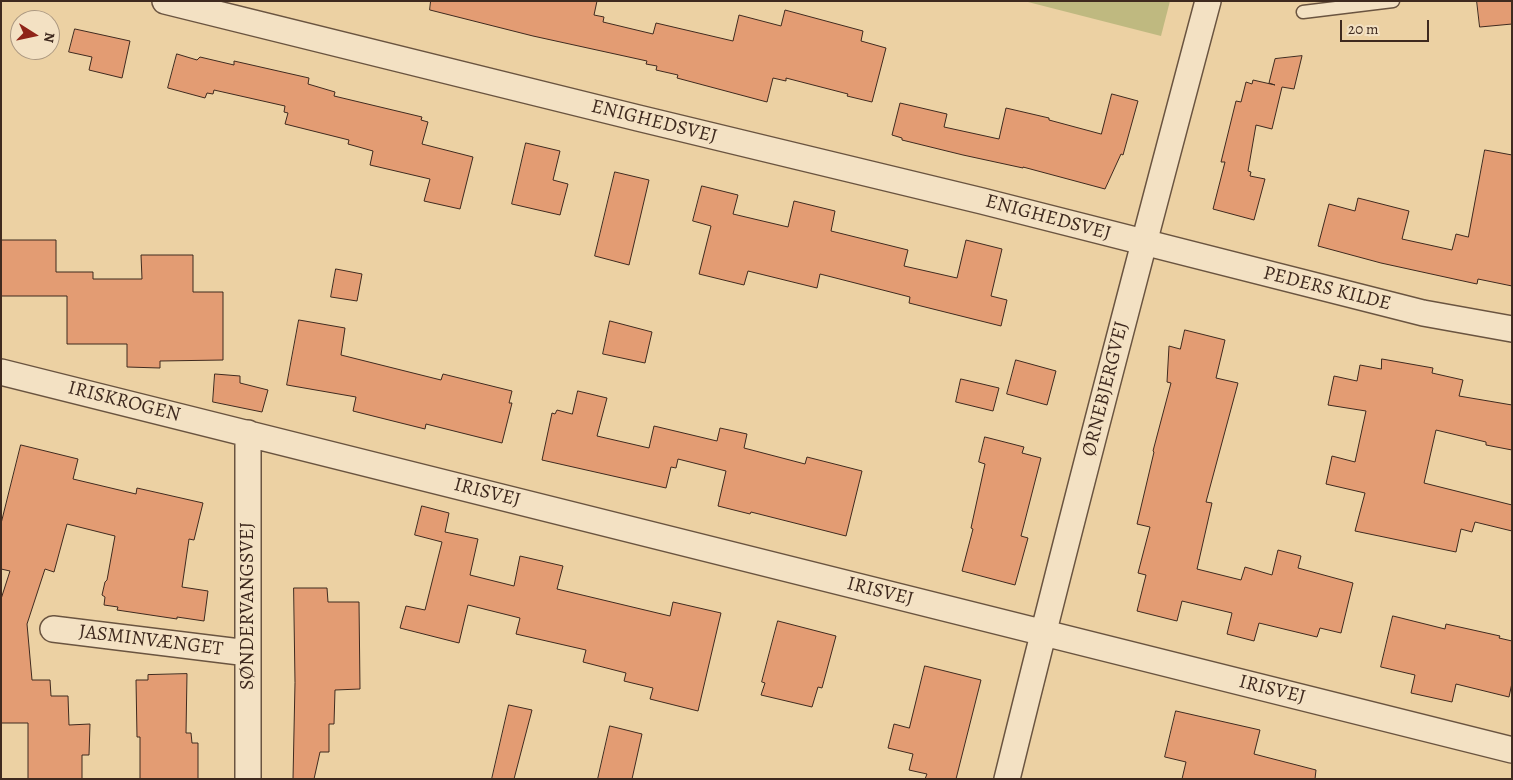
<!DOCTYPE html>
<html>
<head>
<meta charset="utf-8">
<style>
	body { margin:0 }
	#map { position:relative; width:1513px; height:780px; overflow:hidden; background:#ecd1a3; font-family:Alegreya,serif }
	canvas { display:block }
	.frame { position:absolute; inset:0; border:2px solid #3f2a1f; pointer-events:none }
	.north { position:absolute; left:10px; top:10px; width:50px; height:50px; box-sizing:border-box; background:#f3e1c3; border:1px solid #ab9881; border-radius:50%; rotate:100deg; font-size:14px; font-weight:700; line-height:20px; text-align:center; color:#3f2a1f }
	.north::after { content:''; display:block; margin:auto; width:18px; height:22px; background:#8f2418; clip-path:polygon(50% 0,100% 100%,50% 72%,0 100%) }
	.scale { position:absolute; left:1340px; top:20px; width:89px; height:22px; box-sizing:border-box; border:2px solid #3f2a1f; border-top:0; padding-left:6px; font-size:15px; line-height:18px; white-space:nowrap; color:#3f2a1f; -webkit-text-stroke:4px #f3e1c3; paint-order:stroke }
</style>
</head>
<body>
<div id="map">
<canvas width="1513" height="780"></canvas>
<div class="frame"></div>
<div class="north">N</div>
<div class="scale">20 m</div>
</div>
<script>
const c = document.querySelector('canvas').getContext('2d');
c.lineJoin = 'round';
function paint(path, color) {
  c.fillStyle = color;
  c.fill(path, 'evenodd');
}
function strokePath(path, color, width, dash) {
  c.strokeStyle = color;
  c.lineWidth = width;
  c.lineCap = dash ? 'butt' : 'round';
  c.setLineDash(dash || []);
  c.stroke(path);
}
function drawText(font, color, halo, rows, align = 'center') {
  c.font = font + ' Alegreya,serif';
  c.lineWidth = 4;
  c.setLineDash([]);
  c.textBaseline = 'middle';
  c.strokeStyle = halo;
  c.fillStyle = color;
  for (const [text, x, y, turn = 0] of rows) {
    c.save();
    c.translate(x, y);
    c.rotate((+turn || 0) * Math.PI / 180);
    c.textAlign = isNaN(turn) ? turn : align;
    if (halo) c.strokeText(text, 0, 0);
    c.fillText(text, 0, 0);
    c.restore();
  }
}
const green = new Path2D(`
	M1024,1H1170L1161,36Z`);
const building = new Path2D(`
	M431,1H597L594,15L604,17L603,22L653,34L656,23L733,41L739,15L781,26L785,10L863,31L861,41L886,48L872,102L847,96L848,94L786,78V81L773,78L767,102L677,78L678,75L656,70L657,66L646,64L647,61L533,36L430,10Z
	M1477,1H1512V24L1480,27Z
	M75,29L130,41L122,78L89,70L92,57L69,52Z
	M177,54L197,60L200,57L234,65V61L309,78L308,84L335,92L334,96L422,117L421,120L428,122L422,144L473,157L460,209L424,201L430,179L370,165L373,151L348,144L349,140L285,124L288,113L284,112L285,106L214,90L213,94L207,93L205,98L168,88Z
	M1302,56L1294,89L1282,87L1272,129L1256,125L1248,171L1251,172L1250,176L1265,179L1254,220L1213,209L1225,162H1221L1236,101L1241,102L1246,82L1252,84L1253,80L1275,85L1269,83L1275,59Z
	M1112,94L1138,101L1123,155L1121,154L1105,189L1023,167V168L963,155L902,140V138L892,135L900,103L947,114L944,127L999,139L1006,108L1049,118V120L1101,134Z
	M526,143L560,151L553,180L568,184L560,215L512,204Z
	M1485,150L1512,155V286L1478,279L1477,284L1381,263L1318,246L1329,204L1355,211L1358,198L1409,211L1402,239L1452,250L1456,234L1468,237Z
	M615,172L649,180L629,265L595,256Z
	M702,186L738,195L733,214L788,227L794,201L835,211L831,231L908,250L904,266L957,278L966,240L1002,249L991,296L1007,300L1001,326L909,303L910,297L820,274L817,288L748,271L744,285L699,274L711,226L693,221Z
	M1,240H56V272H93V279H142L141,255H193V292H223V360L160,361V368L127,367V344H67V296H1Z
	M336,269L362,274L357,301L331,297Z
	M299,320L345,328L341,355L441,380L443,374L512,391L509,403H512L502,443L426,424L425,429L353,411L356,397L287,385Z
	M610,321L652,332L645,363L603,354Z
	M1185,330L1225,340L1216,378L1238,383L1206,502L1212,503L1197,569L1241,580L1245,567L1272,575L1278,550L1301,556L1298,568L1353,583L1341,633L1320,628L1317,637L1259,623L1254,641L1227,634L1232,613L1182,601L1177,621L1137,611L1146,575L1138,573L1150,527L1137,524L1154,452L1153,451L1171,383L1167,382L1169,346L1180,349Z
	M1382,359L1433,368L1432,373L1463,380L1459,396L1512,405V450L1486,445V442L1436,430L1424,483L1512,505V531L1475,522L1472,532L1461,529L1456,552L1355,531L1365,493L1326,484L1332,456L1355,462L1366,411L1328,405L1334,376L1357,381L1360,365L1381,369Z
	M1016,360L1056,371L1047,405L1007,394Z
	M215,374L240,376V383L268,390L262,412L213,402Z
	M961,379L999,388L993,411L956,402Z
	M578,391L607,398L597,436L649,448L654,426L717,441L720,428L747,434L744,448L805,464L807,457L862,471L846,536L751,512L750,514L718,506L726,471L678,459L676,468L671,467L666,488L542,460L552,413L555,414L557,410L572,414Z
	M985,437L1024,447L1022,453L1041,458L1021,536L1028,538L1015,585L962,571L973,529L971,528L985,464L979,462Z
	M21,445L78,459L73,479L136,494L137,488L203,503L194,540L189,539L182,587L208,591L204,621L177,617V619L117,610L118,607L104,605L105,597L102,595L105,582L107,580L115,536L67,524L54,572L45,569L27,624L32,680H50L51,696H68L69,725L90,724L89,755H82V779H28V723H1V599L10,571L1,569V524Z
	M422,506L449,513L445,532L478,539L470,575L514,586L520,556L563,566L557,589L670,616L673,602L721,613L698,711L650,699L653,688L624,681L626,673L583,662L586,650L516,634L520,618L468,605L459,643L400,628L406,606L425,610L442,542L415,535Z
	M294,588H327L328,602H359L360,689L335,690L334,724H329V752H320L314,779H293L295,683Z
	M1393,616L1445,629L1446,624L1500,636L1499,638L1512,641V683L1509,697L1456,684L1452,702L1411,693L1415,675L1381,667Z
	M778,621L836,636L822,688L818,687L812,707L761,695L765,683L762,682Z
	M925,666L981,680L956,779H925L927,774L909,770L913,754L888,748L894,724L909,728Z
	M187,674L186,733H191L192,743H198V779H140V737H137L136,680H148V675Z
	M509,705L532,710L514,779H492Z
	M1176,711L1260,730L1254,754L1316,770L1315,779H1182L1186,762L1165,757Z
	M610,726L642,734L632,779H598Z`);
const lane = new Path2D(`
	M1303,12L1393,1`);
const street = new Path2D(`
	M165,1L638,118L982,201L1423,313L1512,329
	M1,372L1512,750
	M248,433V779
	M53,629L248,653
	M1007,779C1071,519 1139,260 1208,1`);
const streetNames = [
	["ENIGHEDSVEJ",654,122,14],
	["ENIGHEDSVEJ",1048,218,15],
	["PEDERS KILDE",1327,289,14],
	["ØRNEBJERGVEJ",1106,389,-76],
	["IRISKROGEN",124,402,14],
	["IRISVEJ",487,493,14],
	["IRISVEJ",880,592,14],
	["SØNDERVANGSVEJ",248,606,-90],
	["JASMINVÆNGET",151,641,7],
	["IRISVEJ",1272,690,14]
];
paint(green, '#bfb980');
paint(building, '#e39c73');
strokePath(building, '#3f2a1f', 1);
strokePath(lane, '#6a5440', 15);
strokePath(street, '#6a5440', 28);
strokePath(lane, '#f3e1c3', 12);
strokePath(street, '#f3e1c3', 25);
drawText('20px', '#3f2a1f', '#f3e1c3', streetNames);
</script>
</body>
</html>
